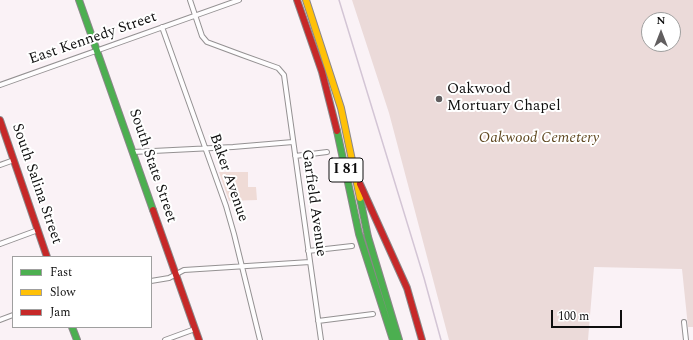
<!DOCTYPE html>
<html>
<head>
<meta charset="utf-8">
<style>
	body { margin:0 }
	#map { position:relative; width:693px; height:340px; overflow:hidden; background:#faf2f6; font-family:Spectral,serif }
	canvas { display:block }
	.legend { position:absolute; left:12px; top:256px; width:140px; height:72px; box-sizing:border-box; background:#fff; border:1px solid #9f9f9f; margin:0; padding:5px 7px; list-style:none; font-size:12px; color:#0e0e0e }
	.legend li { display:flex; align-items:center; gap:8px; height:20px }
	.legend b { width:20px; border:1px solid #9f9f9f }
	.north { position:absolute; left:641px; top:12px; width:40px; height:40px; box-sizing:border-box; background:#fff; border:1px solid #9f9f9f; border-radius:50%; rotate:0deg; font-size:11px; font-weight:700; line-height:16px; text-align:center; color:#0e0e0e }
	.north::after { content:''; display:block; margin:auto; width:14px; height:18px; background:#615e5f; clip-path:polygon(50% 0,100% 100%,50% 72%,0 100%) }
	.scale { position:absolute; left:551px; top:310px; width:71px; height:18px; box-sizing:border-box; border:2px solid #0e0e0e; border-top:0; padding-left:5px; font-size:12px; line-height:14px; white-space:nowrap; color:#0e0e0e; -webkit-text-stroke:3px #fff; paint-order:stroke }
</style>
</head>
<body>
<div id="map">
<canvas width="693" height="340"></canvas>
<ul class="legend">
<li><b style="height:5px;background:#4caf50"></b>Fast</li>
<li><b style="height:5px;background:#ffc107"></b>Slow</li>
<li><b style="height:5px;background:#c62828"></b>Jam</li>
</ul>
<div class="north">N</div>
<div class="scale">100 m</div>
</div>
<script>
const c = document.querySelector('canvas').getContext('2d');
c.lineJoin = 'round';
function paint(path, color) {
  c.fillStyle = color;
  c.fill(path, 'evenodd');
}
function strokePath(path, color, width, dash) {
  c.strokeStyle = color;
  c.lineWidth = width;
  c.lineCap = dash ? 'butt' : 'round';
  c.setLineDash(dash || []);
  c.stroke(path);
}
function drawText(font, color, halo, rows, align = 'center') {
  c.font = font + ' Spectral,serif';
  c.lineWidth = 4;
  c.setLineDash([]);
  c.textBaseline = 'middle';
  c.strokeStyle = halo;
  c.fillStyle = color;
  for (const [text, x, y, turn = 0] of rows) {
    c.save();
    c.translate(x, y);
    c.rotate((+turn || 0) * Math.PI / 180);
    c.textAlign = isNaN(turn) ? turn : align;
    if (halo) c.strokeText(text, 0, 0);
    c.fillText(text, 0, 0);
    c.restore();
  }
}
const green = new Path2D(`
	M219,172H248V187H256L257,200L229,201Z`);
const cemetery = new Path2D(`
	M352,0H693V327H688L682,269L594,267L588,340H449L389,113ZM649,20H673V44H649Z`);
const street = new Path2D(`
	M190,0L202,36L207,42L242,55L278,68L284,75L321,340
	M162,27L226,206L234,234L260,340
	M0,85L239,0
	M133,152L233,147L293,142
	M295,156L327,152
	M0,165L14,160
	M0,244L38,230
	M308,251L352,246
	M151,281L169,278L184,270L310,262
	M0,320L13,315
	M318,321L373,314
	M684,322L686,340
	M165,340L195,329`);
const fast = new Path2D(`
	M79,0L153,210
	M337,131L359,234L393,340
	M360,198L368,237L399,340
	M72,327L77,340`);
const slow = new Path2D(`
	M306,0L341,108L360,198`);
const jam = new Path2D(`
	M297,0L322,72L337,131
	M0,120L47,257
	M360,184L407,288L422,340
	M153,210L199,340`);
const rail = new Path2D(`
	M339,0L424,278L441,340`);
const markers = [
	[439,99,4,"#615e5f"]
];
const shields = [
	[346,170,34]
];
const shieldNames = [
	["I 81",346,170]
];
const streetNames = [
	["East Kennedy Street",93,39,-19],
	["South State Street",152,166,71],
	["Baker Avenue",228,178,71],
	["South Salina Street",36,184,71],
	["Garfield Avenue",313,203,82]
];
const poiNames = [
	["Oakwood",447,90],
	["Mortuary Chapel",447,107]
];
const parkNames = [
	["Oakwood Cemetery",539,139]
];
paint(green, '#efdbd6');
paint(cemetery, '#ebdad9');
strokePath(street, '#949192', 6);
strokePath(fast, '#8b8789', 8);
strokePath(slow, '#8b8789', 8);
strokePath(jam, '#8b8789', 8);
strokePath(street, '#fefdfe', 4);
strokePath(fast, '#4caf50', 6);
strokePath(slow, '#ffc107', 6);
strokePath(jam, '#c62828', 6);
strokePath(rail, '#d3c5d5', 1.5);
for (const [x, y, r, color] of markers) {
  const dot = new Path2D();
  dot.arc(x, y, r, 0, 2 * Math.PI);
  c.fillStyle = color;
  c.fill(dot);
  strokePath(dot, '#fff', 1.5);
}
for (const [x, y, w] of shields) {
  const box = new Path2D();
  box.roundRect(x - w / 2, y - 12, w, 24, 3);
  c.fillStyle = '#fff';
  c.fill(box);
  strokePath(box, '#0e0e0e', 1);
}
drawText('bold 14px', '#0e0e0e', null, shieldNames);
drawText('15px', '#0e0e0e', '#fff', streetNames);
drawText('15px', '#0e0e0e', '#fff', poiNames, 'left');
drawText('italic 15px', '#614922', '#fff', parkNames);
</script>
</body>
</html>
